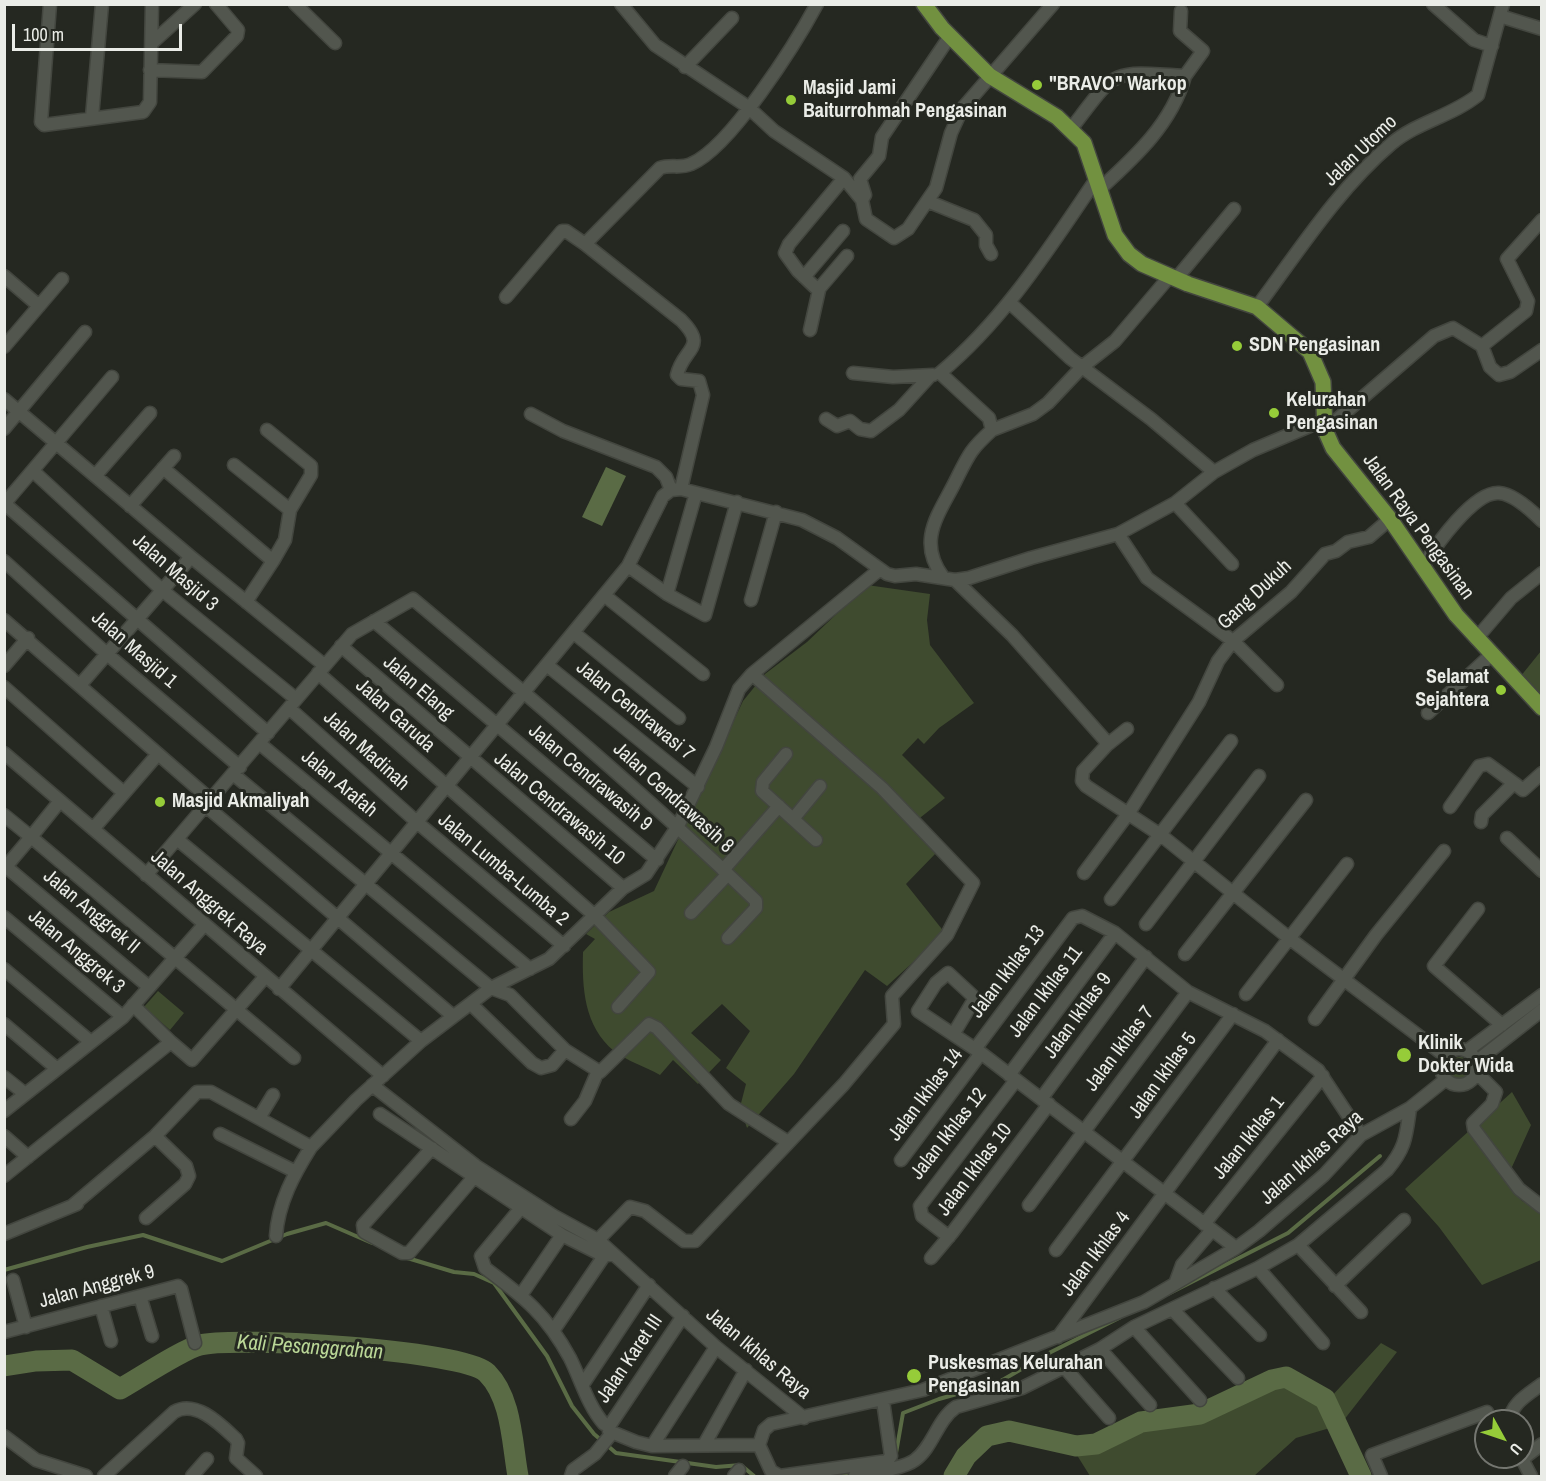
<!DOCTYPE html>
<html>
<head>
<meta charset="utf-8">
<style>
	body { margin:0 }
	#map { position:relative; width:1546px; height:1481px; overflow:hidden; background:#252821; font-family:"Archivo Narrow",sans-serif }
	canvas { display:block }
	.frame { position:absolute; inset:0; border:6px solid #eaece7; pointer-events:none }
	.north { position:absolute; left:1474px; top:1409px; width:60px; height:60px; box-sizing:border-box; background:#252821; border:2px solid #747670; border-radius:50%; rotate:130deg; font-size:16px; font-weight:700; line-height:24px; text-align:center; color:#eaece7 }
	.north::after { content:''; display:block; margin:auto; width:21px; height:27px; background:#96cc39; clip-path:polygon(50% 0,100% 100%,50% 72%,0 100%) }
	.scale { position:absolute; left:12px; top:24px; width:170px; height:27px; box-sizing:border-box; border:3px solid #eaece7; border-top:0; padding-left:8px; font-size:18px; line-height:21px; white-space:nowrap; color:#eaece7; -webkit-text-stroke:4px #252821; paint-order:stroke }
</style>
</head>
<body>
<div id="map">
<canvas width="1546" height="1481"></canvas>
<div class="frame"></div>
<div class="north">U</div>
<div class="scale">100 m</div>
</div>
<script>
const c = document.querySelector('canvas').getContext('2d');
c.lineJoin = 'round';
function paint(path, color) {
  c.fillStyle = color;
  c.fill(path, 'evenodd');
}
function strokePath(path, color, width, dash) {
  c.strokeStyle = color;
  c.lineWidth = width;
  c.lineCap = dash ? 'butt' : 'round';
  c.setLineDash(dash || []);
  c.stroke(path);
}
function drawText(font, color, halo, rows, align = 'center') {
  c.font = font + ' "Archivo Narrow",sans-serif';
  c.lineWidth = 6;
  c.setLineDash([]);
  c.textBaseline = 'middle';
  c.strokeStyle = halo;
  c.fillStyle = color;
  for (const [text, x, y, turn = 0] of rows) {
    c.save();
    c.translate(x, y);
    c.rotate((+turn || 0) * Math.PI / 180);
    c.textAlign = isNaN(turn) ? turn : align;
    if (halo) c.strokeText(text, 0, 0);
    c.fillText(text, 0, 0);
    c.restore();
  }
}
const green = new Path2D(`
	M867,585L930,594L927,620L930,645L974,703L939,728L924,744L918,738L902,755L945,798L911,825L936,853L906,884L945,933L887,986L865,970L794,1074L747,1128L740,1107L746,1084L726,1068L750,1031L722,1004L691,1033L721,1060L698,1084L673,1060L660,1075C646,1067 627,1061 614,1051C584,1026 582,988 583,952L595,939L586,934L609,912L654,891L743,701L765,674L807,642Z
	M1541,651V708L1516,682Z
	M158,991L184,1013L170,1030L144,1007Z
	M1448 1069a12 12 0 1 1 24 0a12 12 0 1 1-24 0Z
	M1512,1092L1531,1125L1507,1178L1522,1201L1541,1208V1260L1482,1285L1439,1227L1405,1189Z
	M1381,1343L1397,1352L1340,1425L1296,1438L1254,1476H1090L1070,1444L1098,1448L1134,1423L1213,1409L1266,1384L1301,1379L1329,1399Z`);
const water = new Path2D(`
	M606,467L626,476L602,526L582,517Z`);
const stream = new Path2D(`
	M404,1257L454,1272L474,1274L494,1283L547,1356L572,1406L594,1434L616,1453L716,1467L741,1465L754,1476
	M4,1270L87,1247L143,1235L222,1261L287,1234L326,1223L372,1243
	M1168,1294L1288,1233L1380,1156
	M895,1459L903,1413L939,1399L999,1382L1051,1352L1121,1317
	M831,1476L852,1474`);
const river = new Path2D(`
	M4,1366L36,1361L72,1360L120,1389C138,1379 183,1349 200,1345C237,1336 464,1350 487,1373C512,1398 512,1444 518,1476
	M954,1476L966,1456L987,1436L1009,1431L1076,1446L1096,1444L1141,1422L1200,1414L1272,1380L1286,1377L1325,1399L1361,1476`);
const minor = new Path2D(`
	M50,4L41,122L44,125L143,112L150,102L152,4
	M295,4L335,43
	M621,4L655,45L748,107L774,131L844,178L862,200L866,219L894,238L908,229L936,188L951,133L962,109L1053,4
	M1433,4L1474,40L1492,46
	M1500,16L1542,29
	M153,42L195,4
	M685,67L732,18
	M150,70L202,72L237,36L238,30L216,4
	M92,117L102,4
	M1071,129C1117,69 1109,71 1185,76L1203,51L1180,31L1181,11
	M844,178L789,244L785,253L798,271L818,290L847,256
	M1101,188C1136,156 1172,123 1185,76
	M862,200L865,195L860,179L879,156L882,137L950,36
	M927,201L974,220L986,235V245L991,254
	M4,276L39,306
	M804,277L843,231
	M1176,279L1234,209
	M506,297L562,231H566L585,244
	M1009,302L1070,358L1151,419L1214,472
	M1257,307C1298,252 1338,189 1391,144C1417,122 1452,116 1478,95L1503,4
	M810,330L819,290
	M1482,346L1526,311L1528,301L1507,259L1542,220
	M4,347L62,279
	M853,373L893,377L933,375
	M4,399L191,557L324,665
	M531,414L563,431L656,467L666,477L671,490
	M826,419L837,426L850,421L860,429L871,431L899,410L930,376
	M4,429L85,332
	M267,430L311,466V475L290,510
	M992,430L1033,414L1048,403L1082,367L1115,341L1170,276
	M1325,430L1434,336L1453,328L1482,346L1490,367L1499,375L1510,372L1542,350
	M163,468L273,561L285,540L290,510L234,465
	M33,471L162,590L296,699
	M95,476L150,413
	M681,489L703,395L699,381L681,379L677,375C683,348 709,348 681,320L585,244L660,168C671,164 680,169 691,164C730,148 796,43 817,4
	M1175,503L1232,564
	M4,504L112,377
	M5,504L268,733
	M130,506L174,456
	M1118,534L1147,578L1233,641L1277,685
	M4,561L107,654L240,767
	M1424,565C1436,545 1474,491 1499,493C1514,494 1532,511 1542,521
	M628,566L667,594L705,615L737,502
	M943,577C915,539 941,512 957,478C969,454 971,449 992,430L989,418L940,373C1005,319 1050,247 1097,178
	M955,580L969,578L1031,558L1118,534L1175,503L1214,472L1253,450L1324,420
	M667,594L696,493
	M604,595L703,674
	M751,600L776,512
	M246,602L273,561
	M4,620L211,800
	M374,621L657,860
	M574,633L679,718
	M1476,639L1511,598L1542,573
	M341,646L623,888
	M4,666L28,638
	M548,666L698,787
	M318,673L595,916L649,972L618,1007
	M80,685L191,557
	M4,687L124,793
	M289,708L418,823L564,946
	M1428,713L1491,655
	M259,743L530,969
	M1107,745L1127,729
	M4,753L383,1076
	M786,754L763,782L762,791L816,840
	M233,774L491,988L510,995L565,1050
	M1514,783L1523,790L1542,773
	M60,801L31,837L294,1058
	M206,806L453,1016
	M1450,807L1479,766L1488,764L1514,783L1482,815L1481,822
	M4,815L31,837L4,869
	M793,819L820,786
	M93,829L158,754
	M1507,838L1542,871
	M178,840L421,1041
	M4,865L149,987
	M723,870L779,806
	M1084,873L1128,814L1199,702L1218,661L1233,641L1291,592L1325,554L1336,551L1348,542L1369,537L1390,519
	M146,875L352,634L413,599C530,697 646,795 756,901V908L728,938
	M1111,899L1231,741
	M1478,909L1434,966L1502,1025
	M691,913L728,874
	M4,917L123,1017
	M1146,924L1259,776
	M1185,954L1306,800
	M4,969L91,1042
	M279,989L628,566L663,496L671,490L681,489L802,520L837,538L887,574L895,576L916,574L955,580L1012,635L1104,739L1107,745L1083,771L1082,781L1086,786L1162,836L1289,938L1444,1055
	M1246,994L1347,864
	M471,1004L532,1063L541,1068L552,1065L565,1050L600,1072L649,1024L657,1028L729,1104L788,1142
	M133,1005L171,1042
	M1315,1019L1376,935L1444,851
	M4,1024L56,1068
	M954,1033L975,998L948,973L936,983L918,1011L981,1053L1236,1248
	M1441 1067a18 18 0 1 1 36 0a18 18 0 1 1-36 0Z
	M975,1049L1073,918L1082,916L1115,933L1188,992L1265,1031L1318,1070L1361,1135
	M1468,1050L1542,995
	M1477,1061L1542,1010
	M1476,1072L1496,1092L1492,1104L1473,1123L1474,1129L1519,1189L1542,1207
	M1009,1075L1115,933
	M4,1077L24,1093
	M372,1085L476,1166L554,1216L598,1240L716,1347L804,1418
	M1041,1099L1146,957
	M4,1111L123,1017L204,925
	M380,1114L562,1235L604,1256L613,1254
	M259,1118L273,1095
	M571,1119L585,1101L597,1073
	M220,1134L296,1172
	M4,1136L28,1157
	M432,1148L363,1225L364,1232L402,1253H409L474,1177
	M901,1160L981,1053
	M4,1176L171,1042L192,1060L265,977
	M1029,1205L1188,992
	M72,1206L155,1136L197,1092H211L311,1147L356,1100L421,1041L491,988L549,959L623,888L646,874L678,826L716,747L739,689L752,674L879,570
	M520,1209L481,1256L485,1268C525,1298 546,1314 570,1358C581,1380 588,1406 604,1424L610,1425L683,1316
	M146,1218L185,1184L189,1176L186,1166L155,1136
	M1204,1224L1323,1076
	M4,1234L77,1204
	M276,1236C278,1203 294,1174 311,1147
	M949,1237L922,1216L920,1206L1016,1080
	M598,1240L630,1207L645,1211L684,1241H695L844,1084L894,1024L892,996L947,935L973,883L882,788L752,674
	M1298,1245L1361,1312
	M1056,1250L1233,1014
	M931,1258L952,1233L1049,1104
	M1258,1268L1323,1343
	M13,1280L26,1327
	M1175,1284L1182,1265L1212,1230
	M1335,1286L1404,1220
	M1214,1288L1260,1335
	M521,1295L562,1235
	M140,1296L152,1336
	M101,1306L111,1341
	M1173,1310L1238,1378
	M1134,1327L1200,1400
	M553,1331L604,1256
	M4,1332L178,1286L181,1289L195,1343
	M1058,1337L1278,1040
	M1100,1349L1150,1405
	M1065,1368L1109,1418
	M583,1384L649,1285
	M1510,1421C1510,1404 1529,1394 1542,1384
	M609,1431L636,1442L652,1446L759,1445
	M4,1436L36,1460L86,1476
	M704,1445L746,1370
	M759,1445L764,1430L771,1424L923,1390L1144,1302L1236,1248L1259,1231L1324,1175L1361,1135L1410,1108L1445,1080
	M759,1445L771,1471L780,1476L887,1461L891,1456L883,1401
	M652,1446L716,1347
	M1521,1457L1531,1476
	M1521,1460L1542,1444
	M104,1476L174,1412C196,1399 221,1425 236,1439L238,1443L236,1458L256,1476
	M192,1476L207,1459
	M571,1476L573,1470L595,1454L612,1433
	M675,1476L683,1466
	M734,1476L739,1470
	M855,1476C871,1473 903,1469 915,1460C933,1447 937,1420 956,1407L1022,1388L1100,1349L1134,1327L1258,1268L1298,1245L1387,1170C1406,1148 1406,1136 1410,1108
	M1381,1476L1372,1455L1487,1412`);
const major = new Path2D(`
	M924,4L942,28L990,76L1057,117L1084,143L1115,235L1129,254L1142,264L1188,284L1257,307L1310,352L1323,382L1325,430L1333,448L1390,519L1456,615L1542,708`);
const markers = [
	[1037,85,6,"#96cc39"],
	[791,100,6,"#96cc39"],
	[1237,346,6,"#96cc39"],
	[1274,413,6,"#96cc39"],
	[1501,690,6,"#96cc39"],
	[160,802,6,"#96cc39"],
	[1404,1055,8,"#96cc39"],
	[914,1376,8,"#96cc39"]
];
const poiNames = [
	["\"BRAVO\" Warkop",1049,85],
	["Masjid Jami",803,89],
	["Baiturrohmah Pengasinan",803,112],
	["SDN Pengasinan",1249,346],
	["Kelurahan",1286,401],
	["Pengasinan",1286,424],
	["Selamat",1489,678,"right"],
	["Sejahtera",1489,701,"right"],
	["Masjid Akmaliyah",172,802],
	["Klinik",1418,1044],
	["Dokter Wida",1418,1067],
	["Puskesmas Kelurahan",928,1364],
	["Pengasinan",928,1387]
];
const streetNames = [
	["Jalan Utomo",1361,151,-44],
	["Jalan Raya Pengasinan",1418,527,54],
	["Jalan Masjid 3",175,573,41],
	["Gang Dukuh",1255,595,-43],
	["Jalan Masjid 1",134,650,41],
	["Jalan Elang",418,688,41],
	["Jalan Cendrawasi 7",635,711,39],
	["Jalan Garuda",395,716,42],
	["Jalan Madinah",366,751,42],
	["Jalan Cendrawasih 9",590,778,40],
	["Jalan Arafah",339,784,40],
	["Jalan Cendrawasih 8",673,798,42],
	["Jalan Cendrawasih 10",559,809,40],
	["Jalan Lumba-Lumba 2",503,870,40],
	["Jalan Anggrek Raya",209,903,41],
	["Jalan Anggrek II",91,912,40],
	["Jalan Anggrek 3",76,952,40],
	["Jalan Ikhlas 13",1008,972,-53],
	["Jalan Ikhlas 11",1046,992,-53],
	["Jalan Ikhlas 9",1078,1016,-54],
	["Jalan Ikhlas 7",1120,1049,-53],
	["Jalan Ikhlas 5",1163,1076,-54],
	["Jalan Ikhlas 14",926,1095,-53],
	["Jalan Ikhlas 12",949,1134,-52],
	["Jalan Ikhlas 1",1249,1138,-51],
	["Jalan Ikhlas Raya",1312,1158,-42],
	["Jalan Ikhlas 10",975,1170,-53],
	["Jalan Ikhlas 4",1096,1254,-53],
	["Jalan Anggrek 9",97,1287,-15],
	["Jalan Ikhlas Raya",758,1354,40],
	["Jalan Karet III",630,1359,-56]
];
const waterNames = [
	["Kali Pesanggrahan",310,1348,4]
];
paint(green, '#3f4b2f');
paint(water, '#5a6b45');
strokePath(stream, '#5a6b45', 4);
strokePath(river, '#5a6b45', 21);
strokePath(minor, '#43463f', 15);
strokePath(major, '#43463f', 18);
strokePath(minor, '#52564e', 12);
strokePath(major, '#729140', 15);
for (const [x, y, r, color] of markers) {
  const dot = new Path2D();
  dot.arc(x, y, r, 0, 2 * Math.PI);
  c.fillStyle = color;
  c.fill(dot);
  strokePath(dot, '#252821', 2);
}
drawText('bold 20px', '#eaece7', '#252821', poiNames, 'left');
drawText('20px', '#eaece7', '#252821', streetNames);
drawText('italic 21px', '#bad797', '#252821', waterNames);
</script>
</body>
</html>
